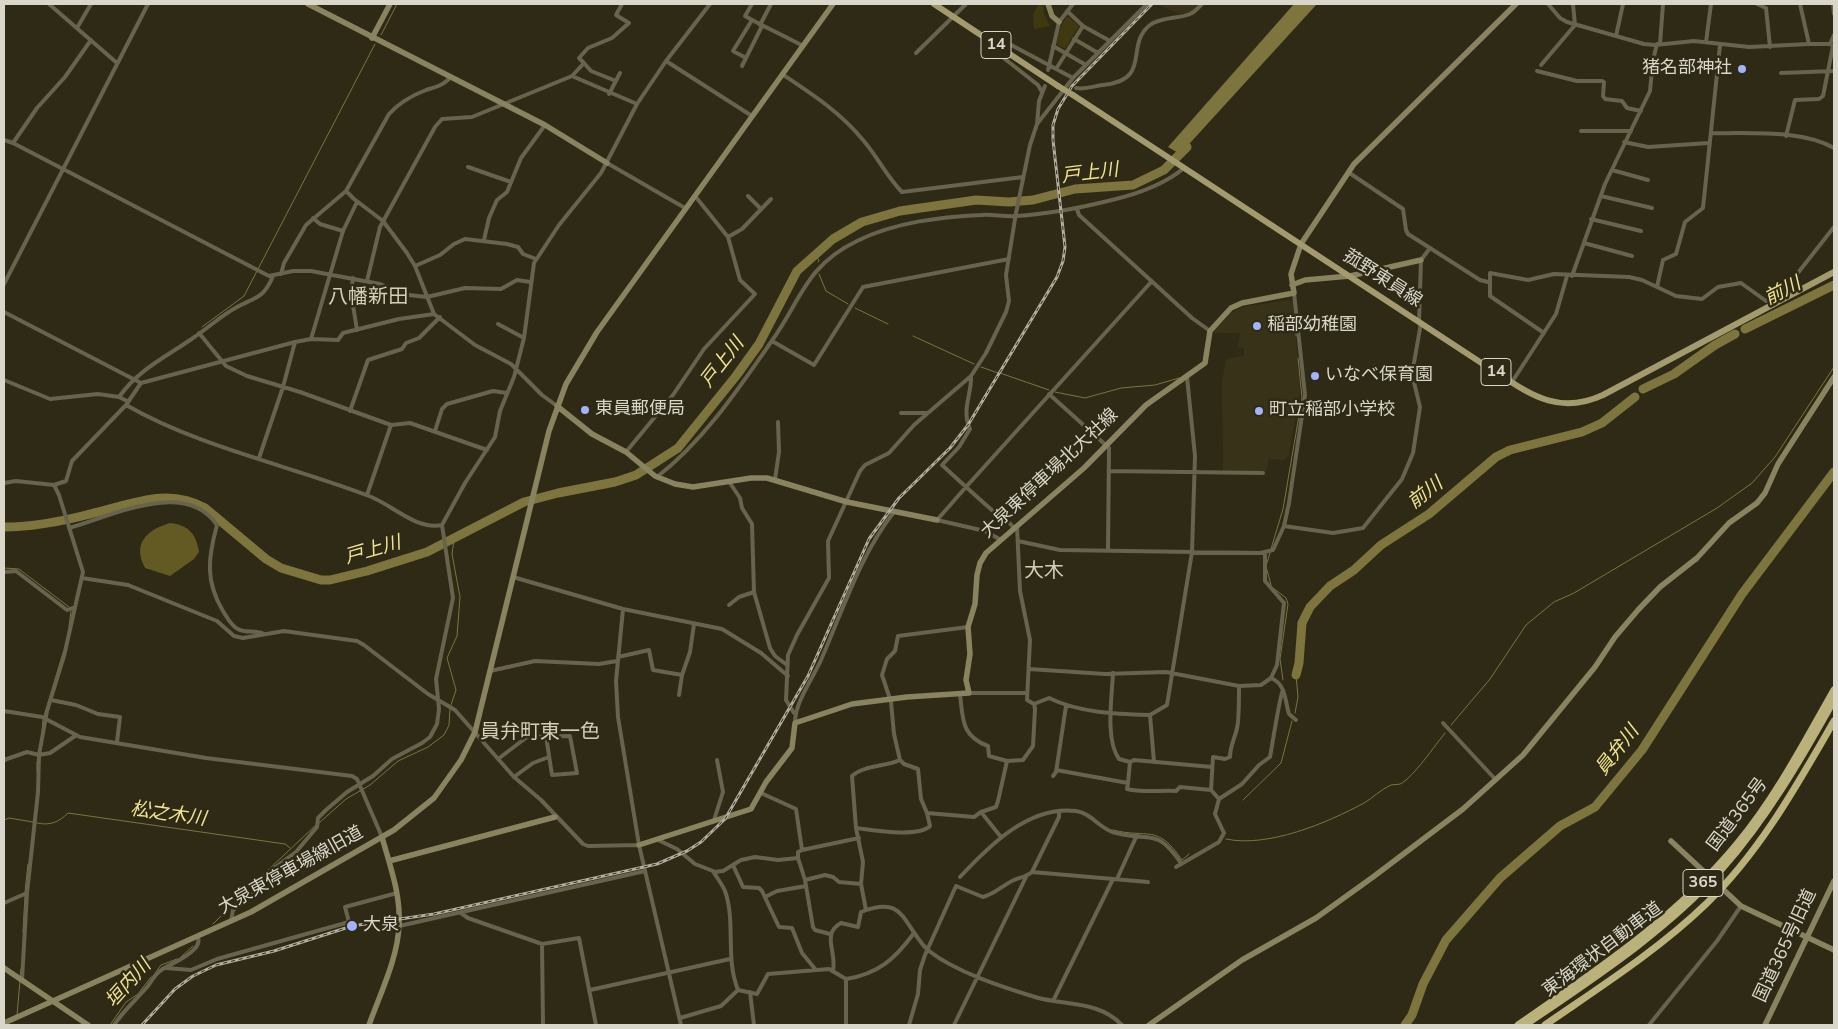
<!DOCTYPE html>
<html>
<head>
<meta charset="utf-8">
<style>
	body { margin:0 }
	#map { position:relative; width:1838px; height:1029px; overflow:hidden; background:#2e2a16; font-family:"Nunito Sans",sans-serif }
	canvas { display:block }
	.frame { position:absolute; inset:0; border:5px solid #d9d6ca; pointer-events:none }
</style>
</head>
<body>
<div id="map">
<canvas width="1838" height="1029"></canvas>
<div class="frame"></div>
</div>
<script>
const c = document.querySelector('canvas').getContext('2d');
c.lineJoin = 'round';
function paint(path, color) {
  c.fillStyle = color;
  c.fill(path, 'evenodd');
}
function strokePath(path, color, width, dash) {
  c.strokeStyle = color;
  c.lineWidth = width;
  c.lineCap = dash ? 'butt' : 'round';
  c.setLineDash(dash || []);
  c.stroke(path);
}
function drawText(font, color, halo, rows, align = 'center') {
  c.font = font + ' "Nunito Sans","Noto Sans JP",sans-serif';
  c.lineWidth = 5;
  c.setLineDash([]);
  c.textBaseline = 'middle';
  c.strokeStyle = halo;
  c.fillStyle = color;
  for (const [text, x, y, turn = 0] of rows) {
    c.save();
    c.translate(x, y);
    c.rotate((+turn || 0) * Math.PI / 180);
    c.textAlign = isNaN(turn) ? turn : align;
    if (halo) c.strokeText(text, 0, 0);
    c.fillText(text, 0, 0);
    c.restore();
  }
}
const built = new Path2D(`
	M1163,4H1200L1191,12L1179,14L1161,6Z
	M1289,300L1293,302L1300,391L1289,455L1284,460L1269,459L1266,471H1223L1222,382L1226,359L1244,356V348L1238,347L1240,333H1214L1215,330L1231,313L1242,307Z`);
const green = new Path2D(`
	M1039,4H1043L1044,13L1050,26L1034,29L1033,14Z
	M1067,16L1079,26L1065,49L1056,44L1061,26Z`);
const forest = new Path2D(`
	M170,523C188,525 196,533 199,552L194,559L170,576L145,568C132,544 146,530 170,523Z`);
const water = new Path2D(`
	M1294,4H1317L1180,154L1168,147Z`);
const stream = new Path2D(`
	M381,35L397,4
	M814,254L819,260L818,262
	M819,274L826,291L848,304
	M855,308L888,324
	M202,327L244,296L375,44
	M1296,328V336
	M913,336L974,364
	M981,367L998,373
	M1000,373L1049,390
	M1055,392L1085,398L1121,388L1155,385L1179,378
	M1271,549L1283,509L1302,398L1298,358
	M1267,563L1270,553
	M4,568L19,569L69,607
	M1267,570L1271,585
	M1273,588L1286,598L1288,604L1280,659L1283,680
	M69,627L71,611
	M451,705L456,690L447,658L457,636L460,597L452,554L454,540
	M1295,713L1298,697L1296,675
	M44,716L63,653
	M1451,725L1490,679L1526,625L1554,602L1574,593L1717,508L1752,483L1775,457L1834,367
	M42,731L43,720
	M37,771V762
	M1243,800L1281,763L1292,721
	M4,820L9,818L33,822
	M37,823C50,826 59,822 68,813L285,844L290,848
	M319,823L346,799L370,785L398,761L428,747L444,735L449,725L450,709
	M1113,830C1148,839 1157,823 1182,860L1189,854
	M1226,839C1268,848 1327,823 1364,803C1373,798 1380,790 1389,786C1392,784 1396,785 1400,784C1412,779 1436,744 1445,733
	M266,872L316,825
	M25,892L28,864
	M213,924L231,906L243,900
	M23,932L25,896
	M181,957L193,946
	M156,972L161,965L177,959
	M20,977L21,969
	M17,1015L20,981
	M110,1025L126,1002L138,994L151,977`);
const river = new Path2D(`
	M1745,329L1834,285
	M1643,389L1674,374L1715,345L1735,334
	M4,527C35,527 64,521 94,513C132,504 168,487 205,508L266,559L281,568L321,580H330L367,571L427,552L524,502L558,493L615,482L636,475L678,448L736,376L759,344L797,271L833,239L862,222L900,211L976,200L1009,202L1033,200L1075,189L1133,185L1164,170L1187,147
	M1296,675L1299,663L1302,623L1310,607L1330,586L1354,570L1381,545L1429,514L1496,457L1510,450L1582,432L1602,423L1635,397
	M1405,1025L1412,1015L1423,984L1446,940L1500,878L1560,826L1595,807L1642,750L1742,594L1834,472`);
const street = new Path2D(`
	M49,4L117,63
	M752,4L745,16C764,27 783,35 803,46
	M1548,4L1560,18L1567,22L1644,44L1655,45L1694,41L1749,47L1809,44H1830L1834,47
	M1757,4L1766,8L1770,47
	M1800,4L1809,44
	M1833,4L1834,14
	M1067,11L1083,26L1110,41
	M760,25L771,4
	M77,28L91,4
	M1616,36L1623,4
	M1074,39L1098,53
	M1706,42L1711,4
	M1660,44L1663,4
	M1830,44L1834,35
	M1053,46L1086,65
	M916,53L966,4
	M746,58L733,51L752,20
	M666,61L752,116
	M584,63L591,71L616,81
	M1541,65L1575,25L1573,4
	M742,66L762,26
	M1056,69L1083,26
	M1048,70L1059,22L1073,4
	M1537,71L1577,81H1602L1604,82L1603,96L1605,99L1622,101L1627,108L1641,111
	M1781,73L1834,71
	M782,74C812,94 840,112 863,140C877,156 887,177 902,192L1023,177
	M572,76L637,104
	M1076,88C1085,90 1094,86 1103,85C1153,80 1124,45 1150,25C1160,17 1179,19 1190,14C1195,12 1199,7 1202,4
	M1042,92L1038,85L991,48L987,39H1000L1073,78
	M609,94L620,73
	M1037,124L1073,78L1147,4
	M1581,131H1631
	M1711,133C1749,134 1800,129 1834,148
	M1786,136L1795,100L1819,99L1823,96L1833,46
	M4,140L13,143L269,276L293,271H311L380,284L409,295L427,297L465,288L501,289L517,280L530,282
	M1624,142L1648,147L1709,143
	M13,143L37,108L65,77L91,40
	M607,163L685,208
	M468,167L511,182
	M1612,170L1648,180
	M1348,172L1403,209L1406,230L1408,234L1480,280L1488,282
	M346,191L354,199L383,221L407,253L415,266L434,314L475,345L511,364L542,395L557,406
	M748,196L761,209
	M1601,196L1652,208
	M1077,209L1079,215L1192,318L1210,331
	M313,218L320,224L343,231
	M1591,219L1641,231
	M728,237L742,229L771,199
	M484,240L489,218L497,200L507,192L521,158L545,125
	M1584,243L1632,256
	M415,266L440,255L454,244L465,239L507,244L518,247L523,254L536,259
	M281,274L284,263L306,225L346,191L389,114C398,104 413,95 426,90C436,87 442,86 450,78
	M1572,276L1605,184L1650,91L1653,60L1657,44
	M353,278L351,293L357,330
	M367,281L380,227L435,127L442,119L472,117L572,76L584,63L579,58L588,48L612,38L629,23L616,15L622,4
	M4,284L148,4
	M1657,287L1676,296L1702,299L1718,287L1741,283L1766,301L1779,297L1782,300
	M1779,297L1834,227
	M4,312L141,383
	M1419,322L1421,260L1430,248
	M498,324L524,338
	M199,333L226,366L247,376L300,392L391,425L410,423L487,450
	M1544,333L1490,296V273L1528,280L1554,274L1629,277L1642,280L1657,287L1663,260L1676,254L1685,222L1703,208L1720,45
	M311,339L343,231L357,202
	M772,341L814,365L863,287L1009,259
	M971,376C972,394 961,410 970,429L959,447L942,465L966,487L1152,281
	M4,380L50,399L98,394L119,397L127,401
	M1512,382L1556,314L1567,276
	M1049,394L1109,448L1108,550
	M119,397C139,369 166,357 193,338C208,328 222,315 237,307C256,297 264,298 273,276
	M126,405C199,447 291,466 369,496C393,505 415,530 442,525
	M350,411L368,360L402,349L406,343L419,338L440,317
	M901,413H928
	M435,431L442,409L447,404L493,391L507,393
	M626,452L673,395L704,349L755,294L740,280L728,237L695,196
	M259,458L283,387L295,342
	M1109,471L1263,473
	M657,477C704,440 737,391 771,342C801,301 805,266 857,241C895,222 940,217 982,215C993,214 1004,217 1016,216C1049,214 1080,208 1112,200C1137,194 1164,185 1184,168
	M775,479L779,452L778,422
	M4,483L16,481L54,485L59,495L83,572L64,656L47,711L39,755L38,792L27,893L22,980
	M730,483L740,498L742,508L752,524L754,592L770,648L775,656L787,665
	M54,485L66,481L72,461L126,405L141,383L295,342L311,339L338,340L343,333L399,319L434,314
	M367,495L391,425
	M937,520L966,487L994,512L1004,517L1014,528
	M937,520L985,531L1001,540
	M1284,526L1333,533L1363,528L1402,479L1413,453L1420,407L1412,374L1421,323
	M69,528C110,517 185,478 217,525C208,558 205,581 223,611C227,617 231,626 238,629C246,634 255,629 264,634
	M1018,541L1060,550L1260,553L1273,550L1284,526L1289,503L1305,395L1294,293
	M1265,552V581L1284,603L1277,665L1271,678
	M4,572L16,571L67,610L75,607
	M513,577L623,609L722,629L761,653L788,676
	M82,578L128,585L217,621L234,636L243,638L284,631L357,641L364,645L428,694L455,710L514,777L541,800L583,844L588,846L639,845
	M729,605L739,597L754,592
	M623,609L616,681L618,717L639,845L681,1025
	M618,657L649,650L653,670L682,675L690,652L694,624
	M1029,669L1105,674L1166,672L1239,686C1239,698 1239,710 1238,722C1237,735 1230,744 1230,757L1225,759L1213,757L1211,790
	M490,671L535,661L599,664L617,661
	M1113,673C1112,696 1105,740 1119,759L1130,762L1134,760L1212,767
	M1239,686L1261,685L1271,678C1286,684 1285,701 1289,714L1296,720
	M969,693H1026
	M960,694C963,719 961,736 988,746L989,756L1007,761
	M679,695L682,675
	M51,700L76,705L98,714L120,717L117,742
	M1034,704L1049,698C1080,713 1116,714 1150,715
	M4,711L42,717L80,737L206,758L352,776L357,779L382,837
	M794,713L786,700L788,655L797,635L829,578L828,541L860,471L865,465L889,453L914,425L971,376L986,353L1006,312L1009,301L1006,275L1016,213L1030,145L1037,124L1039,101L1045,86
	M795,723C795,702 812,680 821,660C843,610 860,555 894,512
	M1443,723L1496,780
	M498,759L527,737L570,736L577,773L552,775L546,736
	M4,760L27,752L39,755L50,753L75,736
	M900,760C885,767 864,765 852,776L856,828C873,830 918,838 930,826L927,813L974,817L981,812L996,807L998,801L1007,761L1023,760L1033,746L1035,709L1034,704L1027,700L1030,640L1020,591L1017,526
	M1154,762L1150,715L1167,705L1192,552L1195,456L1187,377
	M1056,770L1128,783L1130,762
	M1053,776L1056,772L1066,706
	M514,777L533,763L549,757
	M1128,783L1127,789C1143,793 1159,790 1176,791L1180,787L1211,790L1219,799
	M761,793L796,809L802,850
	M981,812L1001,837
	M927,813L921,799L918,769L904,764L900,760L894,734L891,702L882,675L887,659L895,651L898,636L968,627
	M714,820L723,792L717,760
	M856,828L863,862L861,884
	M658,840L677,849L695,864L713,871C717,878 722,884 725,891C736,922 725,958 738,990
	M798,858V852L802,850L859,838
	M733,865L743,887L759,888L762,891L779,927L792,928L802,953L816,970
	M1176,867L1219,842L1224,833L1215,814L1219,799L1242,784L1259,765L1270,757C1272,747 1280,694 1283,690
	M714,872L723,871L741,860L755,857L778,860L798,858L805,880L813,927L815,930L830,934
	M1032,872L1148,882
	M960,877C989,846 1029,805 1076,811C1092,813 1100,830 1116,833C1151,842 1156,827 1181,863
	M1117,879L1137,835
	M805,880L825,875L833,877L839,882L861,884L866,910
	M765,897L777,891L806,886
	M4,903L27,893
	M461,913L468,918L542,944L579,938L596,1025
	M231,921L233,910L242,904L266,874L296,852L317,827L318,818L326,810L347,792L373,776L392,759L422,743L430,737L437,724L439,709L436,679L453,598L442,525L465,483L495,437L500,411L514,377L524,338L534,263L559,225L601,173L637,104L666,61L710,4
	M399,926L645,871
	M542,944L543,1025
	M929,951C956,972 1002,987 1035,997C1065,1006 1098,1000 1122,1025
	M166,968L191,970L217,959L349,922L345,907L397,893
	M833,970C837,952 821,934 841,923L858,927L861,912C903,896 901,919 924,946
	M846,979C878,974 895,959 914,933
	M590,990L730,959
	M738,990L757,994L768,974L829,969L846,979V1025
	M750,992L754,1025
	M1053,1001L1113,879
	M680,1018L721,1006L738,990
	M114,1025C124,1010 136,1000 148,986C152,981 154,975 160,971C169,964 179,962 190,953C196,948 200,944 198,937
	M909,1025L918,994L920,970L925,955L956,886L983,897C995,894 1003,885 1014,880C1021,877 1026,877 1032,872L1059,817V811
	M954,1025L1026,877
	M1649,1025L1717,941L1741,906`);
const secondary = new Path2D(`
	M308,4L545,125L607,163
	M1048,4L1052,16L1059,22
	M372,38L390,4
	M1292,285L1305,280L1350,276L1421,260
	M557,406L592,434L626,452L655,476L675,484L693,487L751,478H767L847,502L937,520
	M1671,841L1741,906L1834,950
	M639,845L751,809L766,782L792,748L795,723L852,704L907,697L969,693L966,680L970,654L968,627L975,604L977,575L980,563L986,553L1084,468L1146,405L1205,363L1210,331L1231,308L1242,303L1294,293L1291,274L1301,244L1354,164L1516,4
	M389,861L555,817
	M4,968L88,1025
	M4,1023L251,912L394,830L434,798L461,760L475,732L549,431L566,384L597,332L833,4
	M369,1025C380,994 398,958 399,925C401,895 390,866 382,837
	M1149,1025L1242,960L1316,918L1373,877L1463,809L1523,755L1595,667L1615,637L1638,610L1660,587L1697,558L1729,523L1757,503L1765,493L1778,464L1834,377
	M1765,1025L1834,881`);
const primary = new Path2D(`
	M934,4L1058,86
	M1073,95L1483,364C1524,389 1553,418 1603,395L1834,272`);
const highway = new Path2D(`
	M1518,1025C1596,971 1675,919 1737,844C1776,797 1804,743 1834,690
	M1545,1025C1600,987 1657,951 1706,904C1760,852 1797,785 1834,721`);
const rail = new Path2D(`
	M142,1025L175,989L193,976L216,965L274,951L352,926L434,914L657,864L687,851L701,842L725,819L808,676L869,539L899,498L950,448L968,425L1057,277L1063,261L1065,247L1053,140V125L1058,109L1072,86L1152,4`);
const streetBridge = new Path2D(`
	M924,946L929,951`);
const primaryBridge = new Path2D(`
	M1058,86L1073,95`);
const highwayBridge = new Path2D(`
	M1525,1025C1594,978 1665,932 1721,870C1767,818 1801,759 1834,700`);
const markers = [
	[1742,69,5,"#a4b2fc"],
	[1257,326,5,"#a4b2fc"],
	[1315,376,5,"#a4b2fc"],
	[585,410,5,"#a4b2fc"],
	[1259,411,5,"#a4b2fc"],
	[352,926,6,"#a4b2fc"]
];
const shields = [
	[996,45,30],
	[1496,372,30],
	[1703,883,40]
];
const shieldNames = [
	["14",996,45],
	["14",1496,372],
	["365",1703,883]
];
const poiNames = [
	["猪名部神社",1732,69,"right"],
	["稲部幼稚園",1267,326],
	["いなべ保育園",1325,376],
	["東員郵便局",595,410],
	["町立稲部小学校",1269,411],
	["大泉",363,926]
];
const streetNames = [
	["菰野東員線",1382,279,33],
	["大泉東停車場北大社線",1050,474,-43],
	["国道365号",1738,815,-53],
	["大泉東停車場線旧道",291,871,-29],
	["国道365号旧道",1786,946,-65],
	["東海環状自動車道",1603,950,-37]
];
const waterNames = [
	["戸上川",1090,174,-7],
	["前川",1783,292,-27],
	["戸上川",723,363,-52],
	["前川",1426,494,-38],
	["戸上川",373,551,-16],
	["員弁川",1618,751,-52],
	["松之木川",168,815,8],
	["垣内川",129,984,-48]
];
const quarterNames = [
	["八幡新田",368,298],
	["大木",1044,572],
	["員弁町東一色",540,733]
];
paint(built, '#383318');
paint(green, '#40390f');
paint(forest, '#635923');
paint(water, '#7e743e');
strokePath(stream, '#7e743e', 1);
strokePath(river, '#7e743e', 9);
strokePath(street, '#67634d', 4);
strokePath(secondary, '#89835f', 5.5);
strokePath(primary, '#a39b6d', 6);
strokePath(highway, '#bbb17a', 7);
strokePath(rail, '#b1ad9f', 3);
strokePath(rail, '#2e2a16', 1, [4]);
strokePath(streetBridge, '#67634d', 4);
strokePath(primaryBridge, '#a39b6d', 6);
strokePath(highwayBridge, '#bbb17a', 7);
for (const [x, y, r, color] of markers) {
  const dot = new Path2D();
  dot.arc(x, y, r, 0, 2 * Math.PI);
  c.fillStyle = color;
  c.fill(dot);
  strokePath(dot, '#2e2a16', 2);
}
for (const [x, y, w] of shields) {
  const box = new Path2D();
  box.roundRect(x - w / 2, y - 13.5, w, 27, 4);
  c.fillStyle = '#2e2a16';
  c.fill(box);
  strokePath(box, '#d9d6ca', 1);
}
drawText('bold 16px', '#d9d6ca', null, shieldNames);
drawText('18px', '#d9d6ca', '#2e2a16', poiNames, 'left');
drawText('18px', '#d9d6ca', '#2e2a16', streetNames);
drawText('italic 19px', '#f2e390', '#2e2a16', waterNames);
drawText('20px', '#d3cfb6', '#2e2a16', quarterNames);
</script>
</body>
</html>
